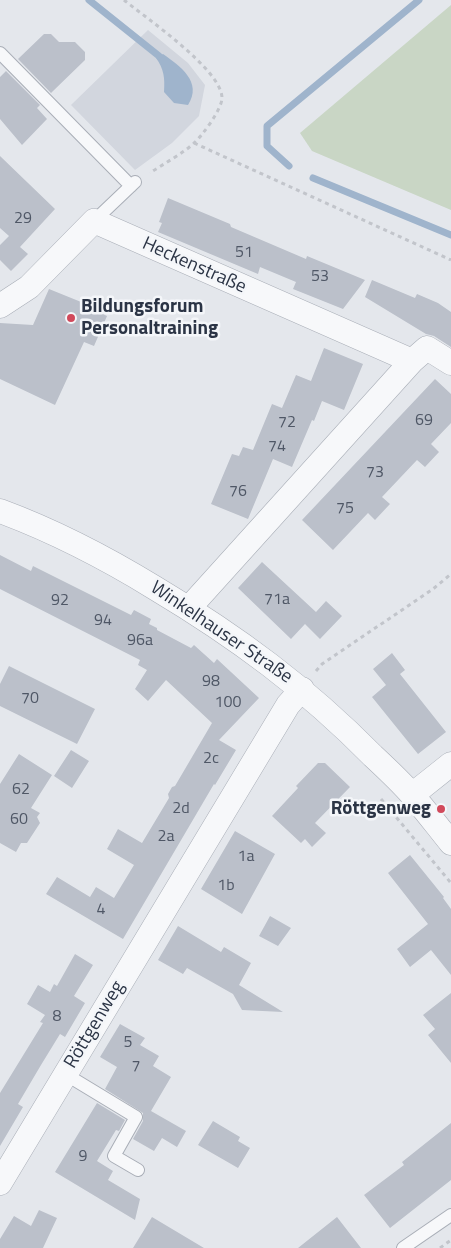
<!DOCTYPE html>
<html>
<head>
<meta charset="utf-8">
<style>
	body { margin:0 }
	canvas { display:block; background:#e4e7ec }
</style>
</head>
<body>
<canvas width="451" height="1248"></canvas>
<script>
const c = document.querySelector('canvas').getContext('2d');
c.lineJoin = 'round';
function paint(path, color) {
  c.fillStyle = color;
  c.fill(path, 'evenodd');
}
function strokePath(path, color, width, dash) {
  c.strokeStyle = color;
  c.lineWidth = width;
  c.lineCap = dash ? 'butt' : 'round';
  c.setLineDash(dash || []);
  c.stroke(path);
}
function drawText(font, color, halo, rows, align = 'center') {
  c.font = font + ' "Titillium Web",sans-serif';
  c.lineWidth = 5;
  c.setLineDash([]);
  c.textBaseline = 'middle';
  c.strokeStyle = halo;
  c.fillStyle = color;
  for (const [text, x, y, turn = 0] of rows) {
    c.save();
    c.translate(x, y);
    c.rotate((+turn || 0) * Math.PI / 180);
    c.textAlign = isNaN(turn) ? turn : align;
    if (halo) c.strokeText(text, 0, 0);
    c.fillText(text, 0, 0);
    c.restore();
  }
}
const built = new Path2D(`
	M148,30L188,63L205,85L199,116L172,143L135,170L71,105Z`);
const green = new Path2D(`
	M451,5V210L312,151L300,133Z`);
const water = new Path2D(`
	M163,54C180,66 203,82 188,105L174,103L164,92C165,78 164,69 156,58Z`);
const stream = new Path2D(`
	M89,0L159,56
	M289,166L267,146V126L419,0
	M313,178L451,235`);
const building = new Path2D(`
	M44,34H51L59,42H75L85,52V60L51,93L18,59Z
	M6,71L40,105L37,108L47,119L22,145L0,119V77Z
	M0,156L55,209L20,247L28,254L11,271L0,260V245L9,236L0,228Z
	M168,198L230,224L231,227L306,259L307,256L365,280L343,309L293,289L296,282L260,267L258,274L158,232L162,223L159,222Z
	M372,280L415,298L417,294L438,303L451,312V347L434,336L426,334L365,297Z
	M49,289L91,306L90,308L107,316L94,346L84,342L55,405L0,379V323L33,325Z
	M324,348L363,364L344,410L322,401L314,421L312,420L292,467L273,459L248,519L211,504L232,454L239,456L243,447L253,450L272,404L282,408L296,375L311,381Z
	M435,379L451,394V423L431,444L439,452L425,467L417,460L382,497L390,504L375,520L368,513L333,550L302,520Z
	M0,555L31,571L33,566L131,615L134,610L151,619L149,624L157,628V630L191,648L194,645L214,663L217,659L259,698L219,740L236,750L215,785L214,784L123,939L46,894L57,877L90,897L96,887L114,898L134,865L107,849L118,829L142,843L169,798L168,794L172,787L175,786L212,723L166,680L148,701L135,689L147,670L138,665L140,660L0,589Z
	M262,562L316,612L326,601L342,616L320,639L305,624L291,639L238,588Z
	M392,653L405,670L400,674L446,732L418,754L372,697L386,685L373,669Z
	M9,666L95,709L77,744L0,706V684Z
	M71,750L89,761L72,788L54,776Z
	M19,754L52,775L31,808L40,813L37,817L40,823L27,843H21L16,852L0,843V784Z
	M318,763H325L350,787L315,823L326,833L312,847L305,839L301,843L272,816L298,788L296,786Z
	M235,831L275,854L242,914L201,889Z
	M410,855L444,897L443,898L451,909V975L431,950L410,967L397,949L428,924L388,873Z
	M270,916L291,928L278,946L259,936Z
	M178,926L221,952L224,947L251,963L239,985L283,1012L242,1010L233,994L187,968L183,974L158,960Z
	M75,954L93,965L74,996L85,1003L65,1037L60,1034L41,1065L18,1104L23,1107L0,1146V1093L43,1023L40,1022L45,1015L27,1004L38,985L50,992L54,984L57,986Z
	M451,993V1063L428,1035L435,1029L423,1015Z
	M120,1024L145,1038L140,1045L159,1056L153,1066L171,1077L151,1111L186,1131L177,1147L162,1138L154,1151L133,1139L143,1121V1113L105,1089L117,1067L100,1057Z
	M97,1103L125,1120L119,1131L116,1130L97,1161L113,1171L108,1180L140,1199L135,1220L55,1172Z
	M213,1121L240,1137L238,1141L250,1148L238,1168L198,1145Z
	M451,1123V1180L390,1228L364,1195L404,1165L402,1162Z
	M39,1210L57,1218L43,1248H0V1239L14,1216L31,1226Z
	M152,1217L204,1248H133Z
	M337,1217L361,1248H298Z`);
const path = new Path2D(`
	M124,0C146,18 222,70 222,98C222,109 202,136 194,143C184,153 163,164 150,173
	M194,143L451,260
	M316,671L322,664L433,589L451,574
	M381,799L451,883
	M440,1248L451,1240`);
const lane = new Path2D(`
	M0,53L131,186
	M94,221L135,182
	M65,1074L136,1117L114,1156L138,1170
	M403,1248L451,1215`);
const street = new Path2D(`
	M0,306L29,287L94,221L412,361L189,608
	M412,361L427,348L451,363
	M0,511C54,531 106,558 155,588C237,637 306,688 373,756C387,769 401,782 413,796C426,811 438,827 451,843
	M412,795L451,764
	M0,1183L288,705L302,689`);
const markers = [
	[71,318,5,"#d1495b"],
	[441,809,5,"#d1495b"]
];
const numberNames = [
	["29",23,219],
	["51",244,253],
	["53",320,277],
	["69",424,421],
	["72",287,423],
	["74",277,447],
	["73",375,473],
	["76",238,492],
	["75",345,509],
	["71a",277,600],
	["92",60,601],
	["94",103,621],
	["96a",140,641],
	["98",211,682],
	["70",30,699],
	["100",228,703],
	["2c",211,759],
	["62",21,790],
	["2d",181,809],
	["60",19,820],
	["2a",166,837],
	["1a",246,857],
	["1b",226,886],
	["4",101,910],
	["8",57,1017],
	["5",128,1043],
	["7",136,1067],
	["9",83,1157]
];
const streetNames = [
	["Heckenstraße",194,266,24],
	["Winkelhauser Straße",221,633,34],
	["Röttgenweg",95,1025,-59]
];
const poiNames = [
	["Bildungsforum",81,307],
	["Personaltraining",81,329],
	["Röttgenweg",431,809,"right"]
];
paint(built, '#d2d6de');
paint(green, '#c9d6c5');
paint(water, '#9fb4cc');
strokePath(stream, '#9fb4cc', 7);
paint(building, '#bbc0ca');
strokePath(lane, '#a9aeb7', 14);
strokePath(street, '#a9aeb7', 25);
strokePath(path, '#c2c5cb', 3, [4, 4]);
strokePath(lane, '#f7f8fa', 12);
strokePath(street, '#f7f8fa', 24);
for (const [x, y, r, color] of markers) {
  const dot = new Path2D();
  dot.arc(x, y, r, 0, 2 * Math.PI);
  c.fillStyle = color;
  c.fill(dot);
  strokePath(dot, '#f4f6f9', 2);
}
drawText('16px', '#4f5766', null, numberNames);
drawText('19px', '#2b3445', '#f4f6f9', streetNames);
drawText('bold 19px', '#2b3445', '#f4f6f9', poiNames, 'left');
</script>
</body>
</html>
